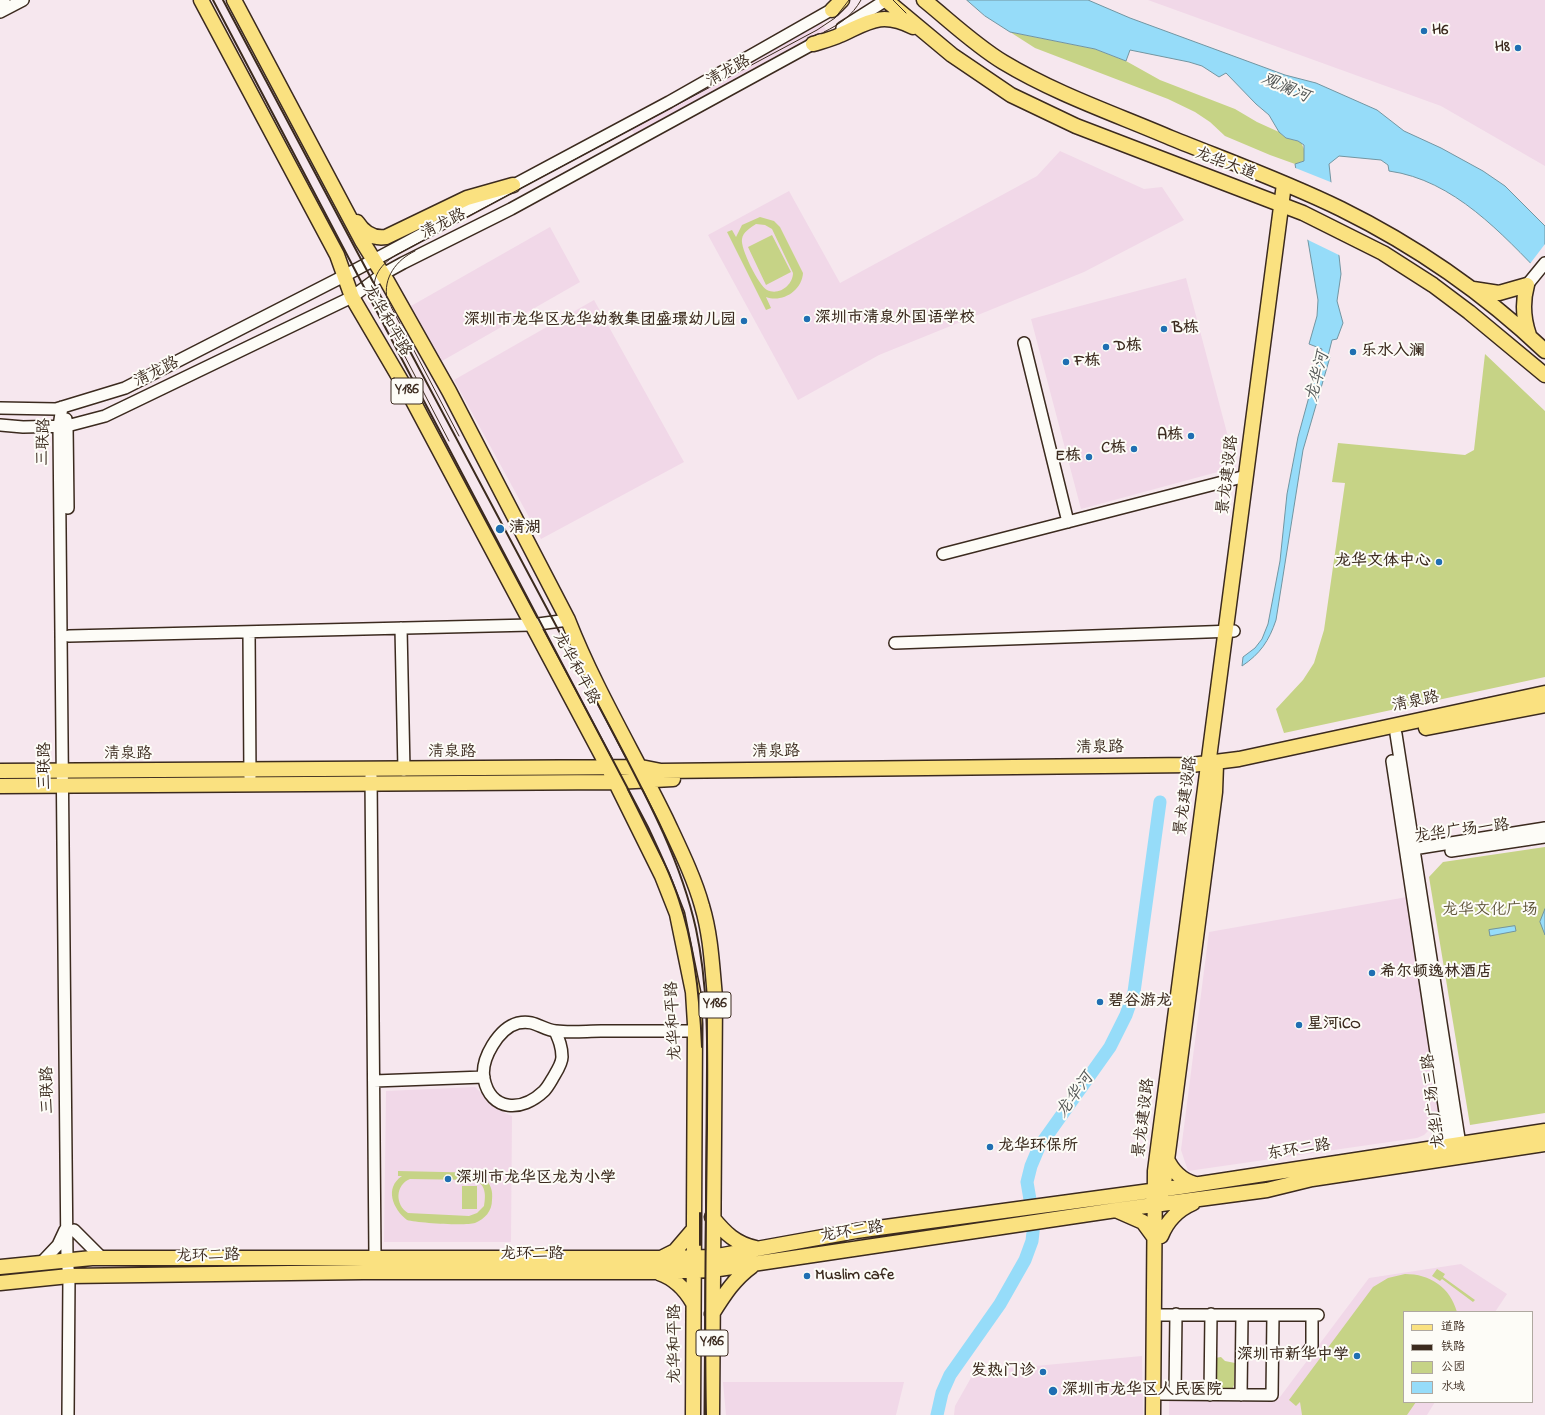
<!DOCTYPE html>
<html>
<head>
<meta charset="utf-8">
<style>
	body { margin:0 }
	#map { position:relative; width:1545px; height:1415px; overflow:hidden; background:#f6e7ee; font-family:"Indie Flower","LXGW WenKai TC",sans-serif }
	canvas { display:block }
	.legend { position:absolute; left:1403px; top:1311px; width:130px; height:92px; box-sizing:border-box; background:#fdfcf7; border:1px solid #afa8a0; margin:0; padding:5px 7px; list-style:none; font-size:12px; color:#3b2a1e }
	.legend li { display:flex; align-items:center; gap:8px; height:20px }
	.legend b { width:20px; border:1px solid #afa8a0 }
</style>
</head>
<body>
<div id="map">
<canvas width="1545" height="1415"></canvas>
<ul class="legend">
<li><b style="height:5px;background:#fae180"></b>道路</li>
<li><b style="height:5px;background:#3b2a1e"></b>铁路</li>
<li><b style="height:11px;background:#c6d386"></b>公园</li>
<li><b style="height:11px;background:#96dcf9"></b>水域</li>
</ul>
</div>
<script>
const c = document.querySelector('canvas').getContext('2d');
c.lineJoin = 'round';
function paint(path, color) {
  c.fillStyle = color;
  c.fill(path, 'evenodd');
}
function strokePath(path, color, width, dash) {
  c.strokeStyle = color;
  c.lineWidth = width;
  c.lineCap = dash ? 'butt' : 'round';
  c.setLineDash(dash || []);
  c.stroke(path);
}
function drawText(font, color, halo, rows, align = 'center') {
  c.font = font + ' "Indie Flower","LXGW WenKai TC",sans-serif';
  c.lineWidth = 4;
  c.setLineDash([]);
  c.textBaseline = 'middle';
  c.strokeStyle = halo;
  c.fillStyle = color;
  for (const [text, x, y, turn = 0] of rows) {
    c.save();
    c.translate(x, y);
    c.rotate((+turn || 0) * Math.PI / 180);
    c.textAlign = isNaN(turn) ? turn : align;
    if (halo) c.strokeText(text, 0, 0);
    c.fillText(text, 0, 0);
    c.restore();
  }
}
const built = new Path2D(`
	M1148,0H1545V166L1441,106Z
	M822,23L827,32L636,137L630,126Z
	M1060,151L1144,189L1162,187L1184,220L1084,272L879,355L798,400L708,235L789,191L840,283L1037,176Z
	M550,227L580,282L442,361L411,306Z
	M1186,278L1236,467L1081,509L1031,319Z
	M594,300L684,462L541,539L454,380Z
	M1407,897L1440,1110L1436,1123L1424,1135L1417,1138L1188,1171L1181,1150L1209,932Z
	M475,1087L499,1110L512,1116L511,1242H384L386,1091Z
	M1461,1264L1507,1294L1495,1312H1404V1402H1435L1427,1415H1169V1401H1277L1369,1278Z
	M1142,1356L1143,1415H954L955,1406L972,1376L982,1371Z
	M723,1382H904L896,1415H726Z`);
const green = new Path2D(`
	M1010,32L1095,49L1126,61L1160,80L1235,109L1257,122L1279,132L1286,138L1301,142L1304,149V161L1295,164L1270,155L1225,136L1210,122L1195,112L1168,99L1035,48Z
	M760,217L774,221L780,227L803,273C802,291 782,303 766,297L771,308L766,310L727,232L732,230L736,237L742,225ZM756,224L765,225L772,229L793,273C793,285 779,296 767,290C759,286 740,248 742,239C743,232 750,228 756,224Z
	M772,235L791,272L766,285L748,247Z
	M1485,354L1545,411V677L1284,733L1276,709L1303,680L1314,663L1324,630L1345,483L1332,482L1338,443L1465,455L1474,450Z
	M1545,847V1113L1470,1125L1429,877L1443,862Z
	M398,1171L487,1173V1178H484C491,1184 493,1191 492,1200C492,1211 485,1219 475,1223C465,1226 418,1223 407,1220C393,1209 384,1188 402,1176H398ZM410,1179L474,1180C486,1184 486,1195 484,1206L477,1213L469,1216L408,1213C395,1205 395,1185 410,1179Z
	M462,1186H477V1209H462Z
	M1437,1269L1445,1274L1443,1277L1475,1300L1473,1302L1442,1279L1440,1281L1432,1276Z
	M1405,1274C1430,1274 1450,1287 1457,1312H1404V1402H1416L1407,1415H1302L1300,1402L1296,1406L1289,1400L1373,1287L1388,1278Z
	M1221,1357L1225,1361L1235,1363L1234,1385L1232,1390L1211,1389L1215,1358Z`);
const water = new Path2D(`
	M967,0H1088L1130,18L1285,75L1316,83L1377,110L1404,131L1441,148L1483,171L1505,186L1545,226V278C1502,234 1454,180 1389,171L1388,165L1381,160L1339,156L1329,164L1341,274L1337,301L1343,323L1337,339L1332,340L1328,356L1330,357L1303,450L1276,620C1269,641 1260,654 1242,666L1243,657L1255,648L1262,639L1268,624L1280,561L1287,494L1298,437L1322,349L1309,344L1317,316L1318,300L1295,164L1304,161V145L1298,141L1286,138L1279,132L1269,115L1256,104L1226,73L1219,77L1202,66L1189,62L1130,50L1126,61L1095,49L1010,32L985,16Z
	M1545,909V935L1540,922Z
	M1515,926L1516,931L1490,936L1489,930Z`);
const pier = new Path2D(`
	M1293,167L1333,183L1341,256L1306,239Z
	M1545,244V280L1529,265Z`);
const river = new Path2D(`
	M937,1415L942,1393L950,1375L1000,1304L1025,1260L1032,1241L1034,1223L1027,1182L1031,1166L1039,1147L1110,1047L1126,1015L1134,992L1160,802`);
const minor = new Path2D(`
	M0,2L4,0
	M0,12L23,0
	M842,28L886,0
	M1527,285L1545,263
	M1024,343L1068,522
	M62,407L59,426L67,1260L69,1276L68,1415
	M0,408L56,409L125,388L344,276L669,102L838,6
	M66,419L67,426L68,508
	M0,425L23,427L67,426L105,416L352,297L383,274L403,263L511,209L820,40
	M943,554L1246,476
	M401,628L404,770
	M249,632L250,777
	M69,636L531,625L568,620
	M895,643L1234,631
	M1396,734L1458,1132L1460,1144L1458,1150
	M1392,761L1450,1145L1454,1153
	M371,776L375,1257
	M1451,851L1545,837
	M1408,852L1413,849L1545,828
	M555,1031C559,1040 562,1047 562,1057C562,1063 557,1071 554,1076C551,1081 548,1087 544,1091C522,1112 491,1112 484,1079C480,1059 499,1028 518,1023C535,1019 542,1030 556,1031C571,1033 587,1031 601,1031C633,1031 664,1031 695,1031
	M374,1081L484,1077
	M74,1230L102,1258
	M41,1263L58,1245L65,1230
	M1161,1315H1318
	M1308,1351L1312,1346V1315
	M1161,1394L1272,1395L1273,1315
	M1175,1394L1176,1314
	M1210,1395L1211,1314
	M1241,1395L1242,1315`);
const major = new Path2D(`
	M201,0L337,255L352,297L413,401L609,769L662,876L677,914L693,992L695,1024L693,1415
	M234,0L362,241L387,281L449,391L568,620C595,689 634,753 666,819C679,847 694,877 702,906C711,936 712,966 715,997L712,1415
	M886,0L952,55L1011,95L1076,126L1303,213L1383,253L1433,285L1469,312L1545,375
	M924,0C950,21 975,45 1003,62C1056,94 1115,114 1171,138C1228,161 1286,182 1341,209C1416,246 1485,294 1545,351
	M832,10L842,0
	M813,44C823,41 832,39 840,35C869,22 881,11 913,27
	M357,222C364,233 373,239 386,237L467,198L513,185
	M1527,285C1522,303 1523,318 1529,335
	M1473,289L1499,293L1527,285
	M1426,728L1545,705
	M0,771L641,767L661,771L1191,765L1239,759L1545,693
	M0,786L616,782L673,779
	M1166,1157C1172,1171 1181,1180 1195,1184
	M1163,1191L1215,792L1216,765
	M1118,1211L1143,1222L1154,1237
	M712,1217C725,1233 736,1244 756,1248
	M1161,1236C1167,1221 1179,1209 1193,1203
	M661,1258L675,1251L693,1230
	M0,1267L92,1258H659L712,1257L856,1231L1180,1187L1545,1131
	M659,1273C674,1278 685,1289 693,1303
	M0,1283L69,1276L363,1272H656L712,1270L1116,1210L1267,1190L1312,1179L1545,1144
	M712,1314C724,1295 734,1279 752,1266
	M1153,1415L1155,1171L1284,184`);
const tram = new Path2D(`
	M893,0L906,13
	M824,32C840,24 852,16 861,0
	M415,251C396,260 383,278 387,299L459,436
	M449,441L376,301C370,280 378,266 396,255L817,30L835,18L849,0`);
const rail = new Path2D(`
	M213,0L648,827C659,851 671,875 679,900C695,947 700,998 702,1047
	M223,0L610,727C644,792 680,857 696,929C710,994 707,1061 707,1127C706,1223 704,1319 706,1415
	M700,1245V1213`);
const markers = [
	[1424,31,4,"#1f6fb2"],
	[1518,48,4,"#1f6fb2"],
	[807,319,4,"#1f6fb2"],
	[744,321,4,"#1f6fb2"],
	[1164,329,4,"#1f6fb2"],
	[1106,347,4,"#1f6fb2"],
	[1353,352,4,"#1f6fb2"],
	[1066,362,4,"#1f6fb2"],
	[1191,436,4,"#1f6fb2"],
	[1134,449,4,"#1f6fb2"],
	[1089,457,4,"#1f6fb2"],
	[500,529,5,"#1f6fb2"],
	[1439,562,4,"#1f6fb2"],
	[1372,973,4,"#1f6fb2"],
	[1100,1002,4,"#1f6fb2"],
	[1299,1025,4,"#1f6fb2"],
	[990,1147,4,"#1f6fb2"],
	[448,1179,4,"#1f6fb2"],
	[807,1276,4,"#1f6fb2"],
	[1357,1356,4,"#1f6fb2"],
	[1043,1372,4,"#1f6fb2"],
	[1053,1391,5,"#1f6fb2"]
];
const shields = [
	[407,391,32],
	[715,1005,32],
	[712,1343,32]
];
const shieldNames = [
	["Y186",407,391],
	["Y186",715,1005],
	["Y186",712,1343]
];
const poiNames = [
	["H6",1432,31],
	["H8",1510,48,"right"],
	["深圳市清泉外国语学校",815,319],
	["深圳市龙华区龙华幼教集团盛璟幼儿园",736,321,"right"],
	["B栋",1172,329],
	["D栋",1114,347],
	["乐水入澜",1361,352],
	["F栋",1074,362],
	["A栋",1183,436,"right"],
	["C栋",1126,449,"right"],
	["E栋",1081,457,"right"],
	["清湖",509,529],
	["龙华文体中心",1431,562,"right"],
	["希尔顿逸林酒店",1380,973],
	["碧谷游龙",1108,1002],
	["星河iCO",1307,1025],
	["龙华环保所",998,1147],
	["深圳市龙华区龙为小学",456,1179],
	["Muslim cafe",815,1276],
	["深圳市新华中学",1349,1356,"right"],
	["发热门诊",1035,1372,"right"],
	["深圳市龙华区人民医院",1062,1391]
];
const streetNames = [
	["清龙路",729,72,-29],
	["龙华大道",1225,165,21],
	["清龙路",444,225,-26],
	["龙华和平路",386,321,60],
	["清龙路",157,373,-26],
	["三联路",45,442,-88],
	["景龙建设路",1229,475,-83],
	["龙华和平路",575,669,62],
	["清泉路",1416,703,-12],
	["清泉路",1100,749,-1],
	["清泉路",452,753],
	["清泉路",776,753,-1],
	["清泉路",128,755],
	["三联路",46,766,-90],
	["景龙建设路",1187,796,-82],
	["龙华广场一路",1462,832,-7],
	["龙华和平路",675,1021,-93],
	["三联路",49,1090,-91],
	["龙华广场三路",1435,1101,-97],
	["景龙建设路",1145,1118,-83],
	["东环二路",1299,1151,-9],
	["龙环二路",852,1233,-9],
	["龙环二路",532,1255],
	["龙环二路",208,1257,-1],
	["龙华和平路",676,1344,-90]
];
const parkNames = [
	["龙华文化广场",1490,911]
];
const waterNames = [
	["观澜河",1285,89,23],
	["龙华河",1319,377,-76],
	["龙华河",1076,1096,-54]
];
paint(built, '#f1d8e8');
paint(green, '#c6d386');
paint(water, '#96dcf9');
strokePath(water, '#7295a1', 1);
paint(pier, '#f6e7ee');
strokePath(river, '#96dcf9', 13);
strokePath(minor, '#3b2a1e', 14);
strokePath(major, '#3b2a1e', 17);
strokePath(minor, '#fdfcf7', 11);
strokePath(major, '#fae180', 14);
strokePath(tram, '#3b2a1e', 1);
strokePath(rail, '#3b2a1e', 2);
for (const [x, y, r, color] of markers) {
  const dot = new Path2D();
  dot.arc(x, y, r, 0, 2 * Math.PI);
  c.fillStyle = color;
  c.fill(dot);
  strokePath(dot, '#fdfcf7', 1.5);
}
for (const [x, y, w] of shields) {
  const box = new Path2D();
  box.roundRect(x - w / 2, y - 13, w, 26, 3);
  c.fillStyle = '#fdfcf7';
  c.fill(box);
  strokePath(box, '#3b2a1e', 1);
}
drawText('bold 15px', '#3b2a1e', null, shieldNames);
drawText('bold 16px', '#3b2a1e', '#fdfcf7', poiNames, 'left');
drawText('16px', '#3b2a1e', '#fdfcf7', streetNames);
drawText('16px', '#5e5438', '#fdfcf7', parkNames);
drawText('italic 17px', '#525655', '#fdfcf7', waterNames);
</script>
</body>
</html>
